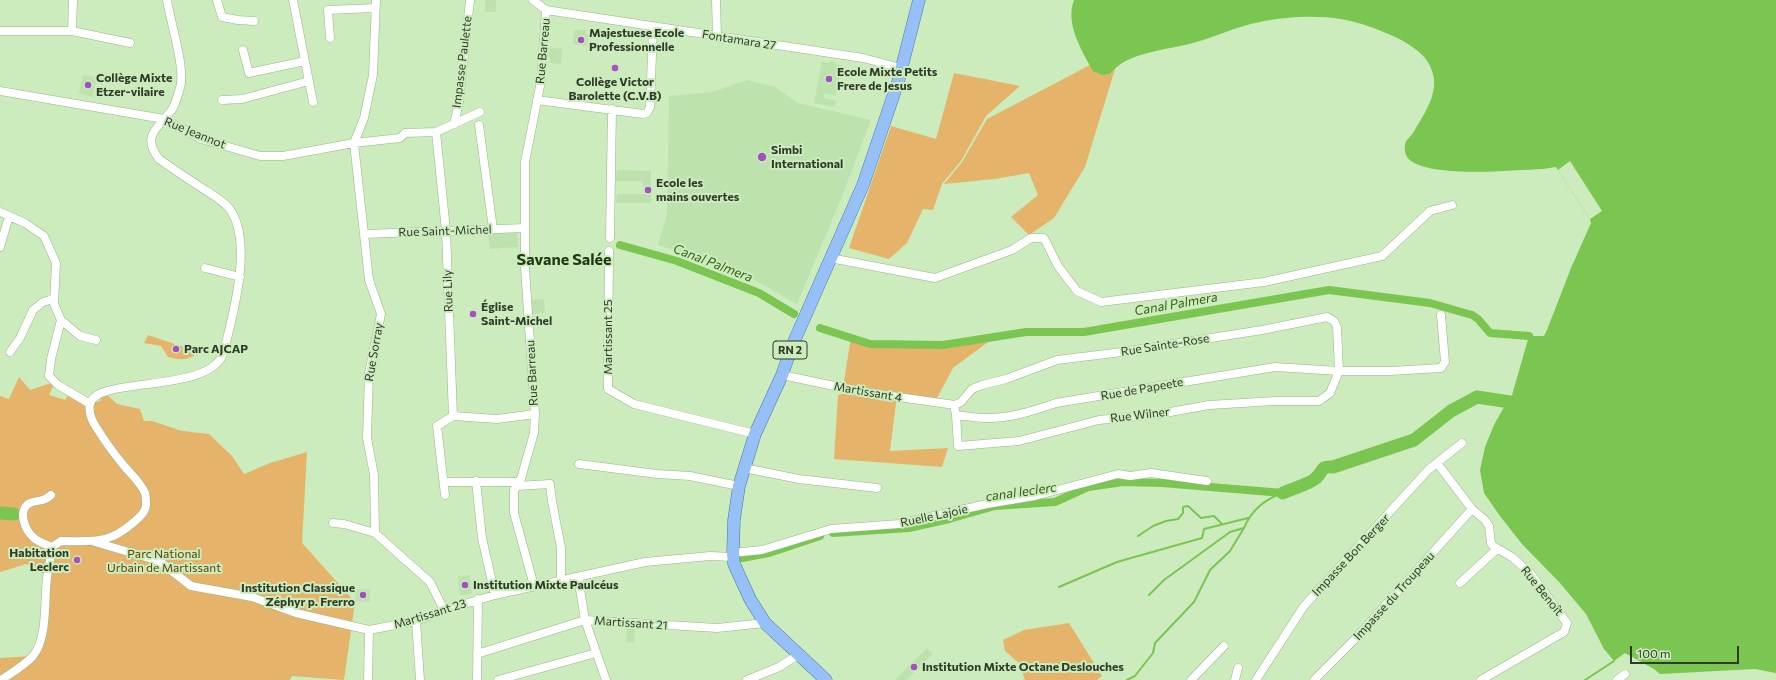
<!DOCTYPE html>
<html>
<head>
<meta charset="utf-8">
<style>
	body { margin:0 }
	#map { position:relative; width:1776px; height:680px; overflow:hidden; background:#ccecbe; font-family:Commissioner,sans-serif }
	canvas { display:block }
	.scale { position:absolute; left:1630px; top:646px; width:109px; height:18px; box-sizing:border-box; border:2px solid #2f3b29; border-top:0; padding-left:5px; font-size:12px; line-height:14px; white-space:nowrap; color:#2f3b29; -webkit-text-stroke:3px #ccecbe; paint-order:stroke }
</style>
</head>
<body>
<div id="map">
<canvas width="1776" height="680"></canvas>
<div class="scale">100 m</div>
</div>
<script>
const c = document.querySelector('canvas').getContext('2d');
c.lineJoin = 'round';
function paint(path, color) {
  c.fillStyle = color;
  c.fill(path, 'evenodd');
}
function strokePath(path, color, width, dash) {
  c.strokeStyle = color;
  c.lineWidth = width;
  c.lineCap = dash ? 'butt' : 'round';
  c.setLineDash(dash || []);
  c.stroke(path);
}
function drawText(font, color, halo, rows, align = 'center') {
  c.font = font + ' Commissioner,sans-serif';
  c.lineWidth = 4;
  c.setLineDash([]);
  c.textBaseline = 'middle';
  c.strokeStyle = halo;
  c.fillStyle = color;
  for (const [text, x, y, turn = 0] of rows) {
    c.save();
    c.translate(x, y);
    c.rotate((+turn || 0) * Math.PI / 180);
    c.textAlign = isNaN(turn) ? turn : align;
    if (halo) c.strokeText(text, 0, 0);
    c.fillText(text, 0, 0);
    c.restore();
  }
}
const built = new Path2D(`
	M485,0H496V12H485Z
	M574,30H586V34H588L587,46L573,44Z
	M545,47L562,49L561,64L550,63V57L545,56Z
	M822,61L829,63L830,61L835,62L836,64L842,65L836,96L824,93V98L836,101L835,107L814,103Z
	M83,75L97,77L92,97L79,93Z
	M747,80L775,87L798,103L871,120L843,194L797,304L739,271L658,245L667,214L669,96L712,92Z
	M617,170L651,171V203H616L617,194H645L642,181H616Z
	M517,232L518,247L490,249L488,234Z
	M544,299L545,313L530,314L529,300Z
	M470,575L472,594L460,595L458,576Z
	M356,589H370V602L355,601Z
	M627,627L635,628L634,643L626,642Z
	M927,648L933,654L906,680H895Z`);
const green = new Path2D(`
	M1090,65C1094,73 1102,75 1110,74L1116,66L1085,167L1054,218L1029,235L1011,217L1038,195L1029,173L995,179L944,184L962,162L987,119Z
	M954,73L1020,86L986,116L961,161L942,184L933,210L923,209L907,243L889,259L849,248L891,126L936,139Z
	M148,335L198,352C190,361 179,360 168,357L161,346L144,343Z
	M851,337L866,341L988,342L953,368L936,400L897,395L890,451L948,448L942,467L834,459L838,395L842,394Z
	M19,377L30,390L55,382L49,395L65,400L70,392L90,404L100,401L104,392L117,404L140,409L144,421H152L182,431L209,434L232,456L244,474L270,463L307,452L302,543L355,602L344,680L292,676L290,680H0V658L33,656L46,610L47,579L38,569L26,564L0,572V396L9,399Z
	M1069,623L1102,676L1097,680H1025L1019,663L1005,651L1003,640L1024,630Z`);
const water = new Path2D(`
	M1074,0H1776V673L1755,669L1660,674L1654,669L1625,653L1614,661L1604,649L1586,614L1560,583L1522,544L1500,516L1484,493L1480,470L1485,447L1494,425L1504,407L1510,402L1529,336H1544L1547,330L1571,268L1591,223L1590,219L1556,167L1543,169C1512,170 1436,178 1411,161C1406,158 1404,151 1405,145C1405,141 1410,137 1413,133C1421,119 1433,102 1434,86C1435,76 1431,66 1425,58C1410,39 1364,23 1341,19C1316,15 1284,17 1260,22C1237,26 1216,37 1193,43C1168,50 1126,52 1110,74L1102,75L1093,71C1081,50 1065,23 1074,0Z`);
const pier = new Path2D(`
	M1570,161L1602,211L1590,219L1558,170Z`);
const stream = new Path2D(`
	M1138,536L1153,526L1166,521L1178,519L1183,513V507L1188,506L1201,518L1214,516L1221,523
	M1059,587L1117,562L1202,538L1204,529L1248,518
	M1149,595L1164,580L1230,532L1244,528C1251,511 1265,499 1283,493
	M1127,680L1135,676L1153,653L1155,643L1194,602L1210,570L1230,551L1244,528
	M1585,680L1614,661`);
const canal = new Path2D(`
	M620,245L677,261L759,293L794,314
	M820,328L870,344L943,345L1026,332H1084L1329,290L1430,303L1472,315L1478,319L1490,333L1529,336
	M833,533L909,528L949,519L995,506L1055,502L1088,487L1123,482L1162,483L1283,493
	M742,558L769,553L820,536`);
const river = new Path2D(`
	M1283,493C1291,489 1310,484 1316,478C1324,471 1319,466 1333,467L1414,440L1451,411L1477,397L1510,402
	M0,513L14,514`);
const minor = new Path2D(`
	M217,0L222,17L238,20L254,21
	M293,0L313,102
	M376,0L373,75L364,118L354,143L369,280L381,314L369,373L367,438L374,475L375,533L430,582L444,610
	M533,0L546,10L863,58L901,68
	M716,0L717,37
	M0,31H72L73,0
	M72,31L130,43
	M330,38L328,10L375,8
	M243,50L249,73L305,61
	M0,91L164,119L201,139L260,156H283L354,143L400,138L405,133L436,132
	M222,100L242,99L309,81
	M537,100L643,114L647,113L650,107L653,27
	M480,112L436,132L446,231L453,416L497,419L535,414
	M454,124L459,102L470,0
	M479,125L493,229
	M0,212L25,223L44,236L56,263L54,304L61,320L51,359L49,376L58,385L90,404
	M365,234L525,228
	M610,238L612,109
	M0,247L9,216
	M609,251L608,389L634,404L755,434
	M830,258L935,278L1012,250L1031,238H1044L1058,266L1077,291L1101,302L1264,282L1382,256L1430,211L1452,205
	M205,268L240,277
	M61,320L80,336L96,340
	M10,352L20,338L33,310L43,302L53,299
	M782,375L863,392L955,405
	M955,405L961,402L972,389L982,385L1006,379L1057,360L1122,352L1262,330L1327,317L1334,321L1337,327L1339,371L1330,393L1319,401H1275L1209,405L1159,414L1099,420L1019,441L958,446L956,415
	M955,410L956,415C965,416 975,418 984,418C1008,419 1033,411 1056,403L1275,367L1339,371H1390L1441,368L1445,362L1441,315
	M1437,463L1472,509L1485,520L1489,526L1491,543L1493,546L1512,557L1530,573L1567,623L1564,632L1481,680
	M579,464L657,474L690,476L739,486
	M744,468L799,479L877,488
	M476,481L482,538L495,595
	M444,482H520
	M517,486L550,484L552,501L561,548V581
	M51,495C44,503 36,499 28,504C18,512 25,530 33,537C37,542 46,544 52,547
	M445,495L437,426L453,416
	M333,523L344,524L375,533
	M95,542L159,561L191,586L252,597L296,613L369,630L416,621L444,610L495,595L645,562L710,556L733,557
	M733,553L762,550L831,529L899,524L987,504L1035,496L1118,474L1130,476L1151,473L1207,481
	M578,577L585,620L606,680
	M1460,583L1497,549
	M534,586L514,513V490L520,482L534,433L535,414L525,268V162L541,81L546,10
	M416,621L420,680
	M477,654L585,620L717,628L765,623
	M1,680C11,673 24,666 33,656C48,638 44,600 47,578C48,568 51,558 52,547L61,541C93,541 108,545 134,522C139,518 146,512 146,505C146,502 146,497 145,493C141,483 132,475 125,467C115,455 106,443 98,430C93,423 88,413 90,404C96,375 213,395 224,351C233,314 254,241 229,208C222,200 211,194 202,188C188,179 173,169 159,159C140,135 160,127 173,108C176,102 178,94 180,88C186,69 170,21 167,0
	M368,680L369,630
	M477,680L478,599
	M498,680L596,653
	M747,680L779,667L798,655
	M1191,680L1224,646
	M1235,680L1238,668
	M1256,680L1304,606L1428,470L1462,443
	M1314,680L1355,639L1472,509
	M1617,680L1625,674`);
const primary = new Path2D(`
	M826,680L765,623L750,599L734,564L733,553L734,520L739,486L755,434L782,375L792,346L863,185L898,82L919,0`);
const markers = [
	[581,40,4,"#a251c1"],
	[615,68,4,"#a251c1"],
	[829,79,4,"#a251c1"],
	[88,85,4,"#a251c1"],
	[762,157,5,"#a251c1"],
	[648,190,4,"#a251c1"],
	[473,314,4,"#a251c1"],
	[176,349,4,"#a251c1"],
	[77,560,4,"#a251c1"],
	[465,585,4,"#a251c1"],
	[363,595,4,"#a251c1"],
	[914,667,4,"#a251c1"]
];
const shields = [
	[790,350,34]
];
const shieldNames = [
	["RN 2",790,350]
];
const poiNames = [
	["Majestuese Ecole",589,33],
	["Professionnelle",589,47],
	["Ecole Mixte Petits",837,72],
	["Frere de Jesus",837,86],
	["Collège Mixte",96,78],
	["Etzer-vilaire",96,92],
	["Collège Victor",615,82,"center"],
	["Barolette (C.V.B)",615,96,"center"],
	["Simbi",771,150],
	["International",771,164],
	["Ecole les",656,183],
	["mains ouvertes",656,197],
	["Église",481,307],
	["Saint-Michel",481,321],
	["Parc AJCAP",184,349],
	["Habitation",69,553,"right"],
	["Leclerc",69,567,"right"],
	["Institution Mixte Paulcéus",473,585],
	["Institution Classique",355,588,"right"],
	["Zéphyr p. Frerro",355,602,"right"],
	["Institution Mixte Octane Deslouches",922,667]
];
const streetNames = [
	["Fontamara 27",739,40,9],
	["Rue Barreau",543,51,-85],
	["Impasse Paulette",462,62,-83],
	["Rue Jeannot",195,133,22],
	["Rue Saint-Michel",445,231,-2],
	["Rue Lily",448,291,-92],
	["Martissant 25",608,337,-90],
	["Rue Sainte-Rose",1165,345,-9],
	["Rue Sorray",374,352,-80],
	["Rue Barreau",532,373,-93],
	["Rue de Papeete",1142,389,-10],
	["Martissant 4",868,392,10],
	["Rue Wilner",1140,415,-7],
	["Ruelle Lajoie",934,516,-12],
	["Impasse Bon Berger",1351,555,-47],
	["Rue Benoît",1542,591,51],
	["Impasse du Troupeau",1394,596,-48],
	["Martissant 23",430,614,-17],
	["Martissant 21",631,623,4]
];
const parkNames = [
	["Parc National",164,554],
	["Urbain de Martissant",164,568]
];
const waterNames = [
	["Canal Palmera",713,263,21],
	["Canal Palmera",1176,304,-10],
	["canal leclerc",1021,492,-8]
];
const districtNames = [
	["Savane Salée",564,260]
];
paint(built, '#bee2ad');
paint(green, '#e5b369');
paint(water, '#7bc551');
paint(pier, '#ccecbe');
strokePath(stream, '#7bc551', 2);
strokePath(canal, '#7bc551', 8);
strokePath(river, '#7bc551', 13);
strokePath(minor, '#97b589', 9);
strokePath(primary, '#4476aa', 13);
strokePath(minor, '#fff', 8);
strokePath(primary, '#96c0f6', 12);
for (const [x, y, r, color] of markers) {
  const dot = new Path2D();
  dot.arc(x, y, r, 0, 2 * Math.PI);
  c.fillStyle = color;
  c.fill(dot);
  strokePath(dot, '#ccecbe', 1.5);
}
for (const [x, y, w] of shields) {
  const box = new Path2D();
  box.roundRect(x - w / 2, y - 9, w, 18, 3);
  c.fillStyle = '#ccecbe';
  c.fill(box);
  strokePath(box, '#2f3b29', 1);
}
drawText('bold 11px', '#2f3b29', null, shieldNames);
drawText('bold 12px', '#2f3b29', '#ccecbe', poiNames, 'left');
drawText('12px', '#2f3b29', '#ccecbe', streetNames);
drawText('12px', '#5f4007', '#ccecbe', parkNames);
drawText('italic 13px', '#336213', '#ccecbe', waterNames);
drawText('bold 16px', '#203912', '#ccecbe', districtNames);
</script>
</body>
</html>
